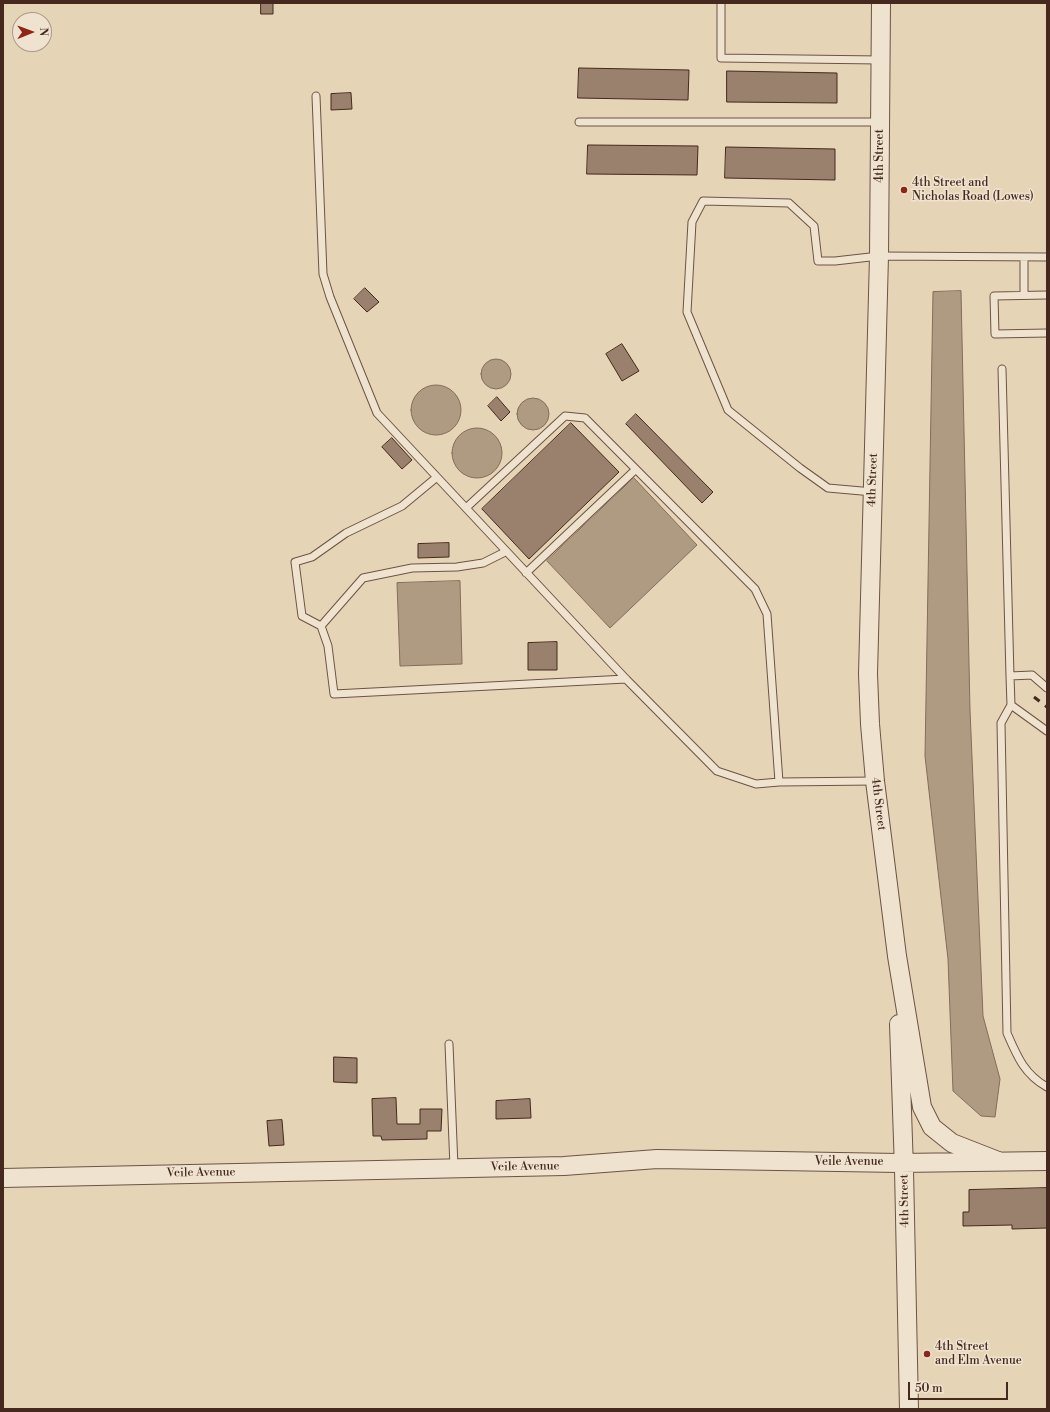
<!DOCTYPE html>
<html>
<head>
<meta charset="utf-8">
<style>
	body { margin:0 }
	#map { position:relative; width:1050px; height:1412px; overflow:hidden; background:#e6d4b6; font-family:"Libre Bodoni",serif }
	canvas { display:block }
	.frame { position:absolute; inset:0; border:4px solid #45281e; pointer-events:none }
	.north { position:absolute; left:12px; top:12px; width:40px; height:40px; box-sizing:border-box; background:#efe3d0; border:1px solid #ab9889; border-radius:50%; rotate:89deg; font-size:11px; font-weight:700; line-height:16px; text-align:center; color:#45281e }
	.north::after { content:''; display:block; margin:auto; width:14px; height:18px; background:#8f2418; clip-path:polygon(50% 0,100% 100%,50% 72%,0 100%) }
	.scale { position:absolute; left:908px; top:1382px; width:100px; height:18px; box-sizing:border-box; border:2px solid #45281e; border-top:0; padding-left:5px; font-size:12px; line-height:14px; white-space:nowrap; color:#45281e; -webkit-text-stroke:3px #efe3d0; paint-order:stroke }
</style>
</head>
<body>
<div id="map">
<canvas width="1050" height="1412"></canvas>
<div class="frame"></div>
<div class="north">N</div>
<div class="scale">50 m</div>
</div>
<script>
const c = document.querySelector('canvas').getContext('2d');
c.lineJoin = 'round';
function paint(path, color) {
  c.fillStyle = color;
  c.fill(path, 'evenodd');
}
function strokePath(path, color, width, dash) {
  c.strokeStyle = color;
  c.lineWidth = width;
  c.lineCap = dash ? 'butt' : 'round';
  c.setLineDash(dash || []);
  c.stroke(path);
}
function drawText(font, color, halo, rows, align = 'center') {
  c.font = font + ' "Libre Bodoni",serif';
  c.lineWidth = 3;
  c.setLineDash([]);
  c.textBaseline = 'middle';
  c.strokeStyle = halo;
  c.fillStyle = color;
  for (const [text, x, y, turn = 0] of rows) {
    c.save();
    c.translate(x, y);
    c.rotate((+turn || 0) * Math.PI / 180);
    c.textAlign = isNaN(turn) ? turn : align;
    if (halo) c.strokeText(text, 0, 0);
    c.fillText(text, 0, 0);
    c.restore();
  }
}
const water = new Path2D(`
	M961,291L970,710L983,1016L1000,1079L995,1117L981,1116L953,1091L948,959L925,756L933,292Z
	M481 374a15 15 0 1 1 30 0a15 15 0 1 1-30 0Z
	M411 410a25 25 0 1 1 50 0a25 25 0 1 1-50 0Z
	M517 414a16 16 0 1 1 32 0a16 16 0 1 1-32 0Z
	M452 453a25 25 0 1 1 50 0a25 25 0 1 1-50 0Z
	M634,478L697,545L610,628L547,561Z
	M460,581L462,664L400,666L397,583Z`);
const building = new Path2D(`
	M261,3H273V14H261Z
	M579,68L689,70L688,100L578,98Z
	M727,71L837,73V103L727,102Z
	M351,93L352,109L331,110V94Z
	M588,145L698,146L697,175L587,174Z
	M726,147L835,149V180L725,178Z
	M365,288L379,302L367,312L354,299Z
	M622,344L639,371L622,381L606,354Z
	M497,397L510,412L501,421L488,406Z
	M636,414L713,492L702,503L626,424Z
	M571,423L619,472L529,559L482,509Z
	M392,438L412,460L402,469L382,447Z
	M449,543V557L418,558V544Z
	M557,642V670H528V643Z
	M334,1057L357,1058V1083L334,1082Z
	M396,1098L397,1124H420V1109H442L441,1131H427V1139L382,1140L381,1136H373L372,1099Z
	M530,1099L531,1118L496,1119V1101Z
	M282,1120L284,1145L269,1146L267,1121Z
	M1047,1188V1228L1012,1229V1225L963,1226V1212H969V1190Z`);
const service = new Path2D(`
	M721,3V58L880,60
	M316,96L323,274L330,297L377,413L626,679L717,771L756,784L779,782L875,781
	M579,122H879
	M1024,257V295
	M1047,295L994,296L995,334L1047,333
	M1002,369L1010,676
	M437,477L402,506L346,533L312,557L295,562L302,616L321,626L363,578L412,568L457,567L483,563L505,552
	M873,492L828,488L800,468L728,410L687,312L692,222L703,201L789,203L814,226L818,261H835L879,256L1047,257
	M466,508L565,416L585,418L755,589L767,614L779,782
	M526,573L635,470
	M321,626L328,646L334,694L626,679
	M1047,688L1032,675L1010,676L1011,705L1047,731
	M1011,705L1001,723L1007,1033C1017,1056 1024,1074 1047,1087
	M449,1044L454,1167`);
const tertiary = new Path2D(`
	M881,3L879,256L868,674L870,724L875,781L897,956L922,1107L932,1127L952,1143L998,1161
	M899,1024L904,1169L909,1409
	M3,1178L564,1166L657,1159L899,1163L1047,1161`);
const rail = new Path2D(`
	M1034,697L1047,707`);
const markers = [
	[904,190,4,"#8f2418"],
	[927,1354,4,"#8f2418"]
];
const streetNames = [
	["4th Street",880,156,-90],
	["4th Street",873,480,-88],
	["4th Street",878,804,83],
	["Veile Avenue",849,1162],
	["Veile Avenue",525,1167,-1],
	["Veile Avenue",201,1173,-1],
	["4th Street",905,1201,-91]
];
const poiNames = [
	["4th Street and",912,183],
	["Nicholas Road (Lowes)",912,197],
	["4th Street",935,1347],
	["and Elm Avenue",935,1361]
];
paint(water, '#af9a82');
strokePath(water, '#856c5a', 1);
paint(building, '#99816d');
strokePath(building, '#45281e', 1);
strokePath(service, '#6d5344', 9);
strokePath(tertiary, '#6d5344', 20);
strokePath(service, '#efe3d0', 7);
strokePath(tertiary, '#efe3d0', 18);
strokePath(rail, '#45281e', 3, [7, 7]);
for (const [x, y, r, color] of markers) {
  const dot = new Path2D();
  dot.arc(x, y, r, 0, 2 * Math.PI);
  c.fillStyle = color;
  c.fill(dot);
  strokePath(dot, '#efe3d0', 1.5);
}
drawText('12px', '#45281e', '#efe3d0', streetNames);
drawText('12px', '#45281e', '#efe3d0', poiNames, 'left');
</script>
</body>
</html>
